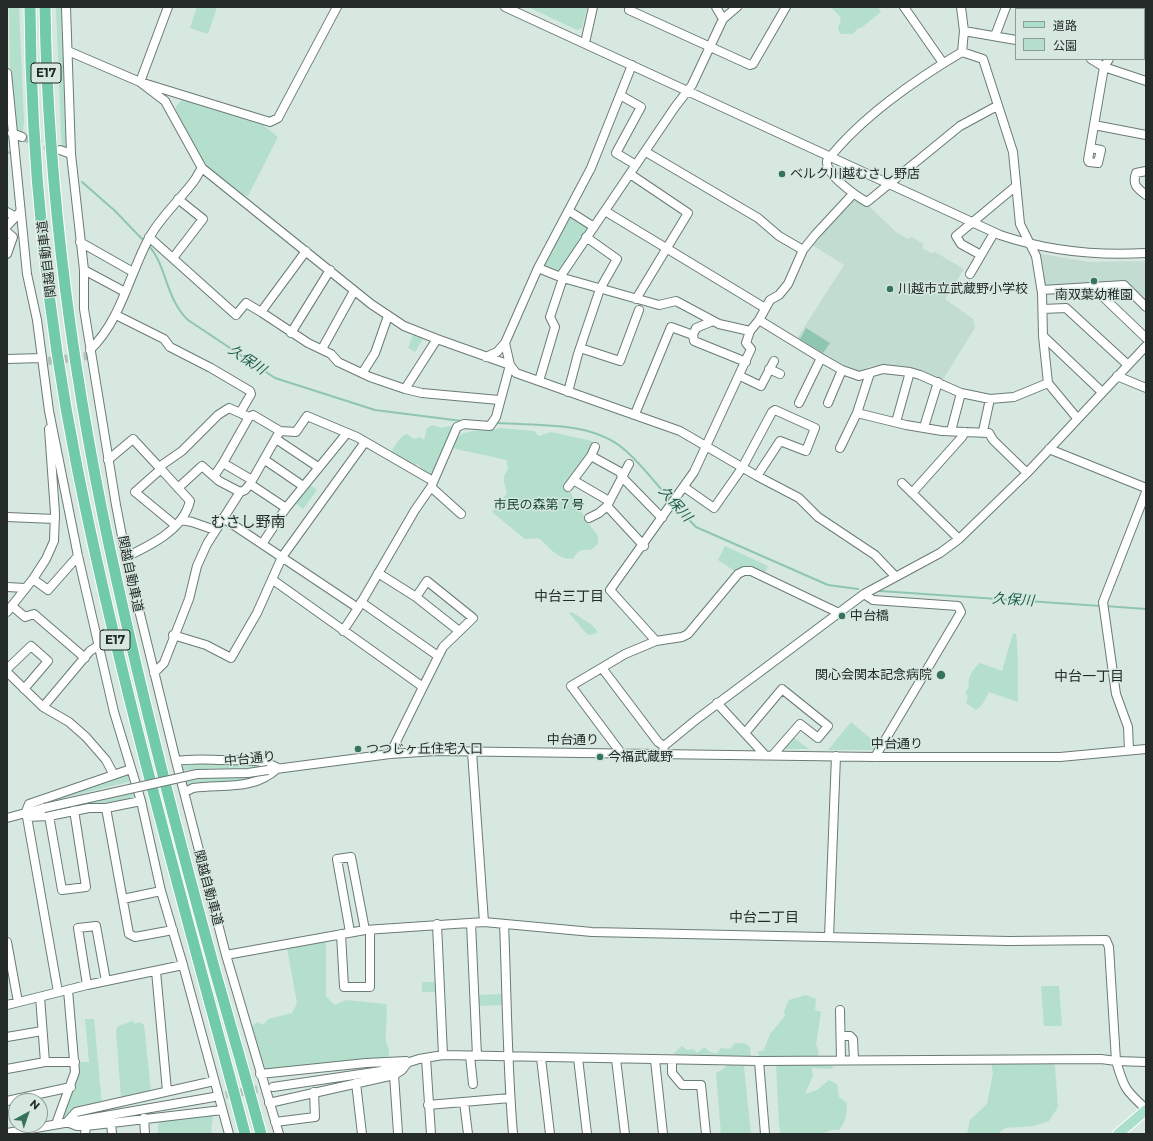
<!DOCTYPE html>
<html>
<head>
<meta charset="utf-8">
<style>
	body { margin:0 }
	#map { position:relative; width:1153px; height:1141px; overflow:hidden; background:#d6e8e0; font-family:Montserrat,"Noto Sans JP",sans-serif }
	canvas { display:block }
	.frame { position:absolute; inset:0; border:8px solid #242b28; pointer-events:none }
	.legend { position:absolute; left:1015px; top:8px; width:130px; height:52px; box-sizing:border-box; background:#d6e8e0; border:1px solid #8f9c96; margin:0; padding:5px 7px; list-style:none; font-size:12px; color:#242b28 }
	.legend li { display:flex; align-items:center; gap:8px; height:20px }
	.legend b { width:20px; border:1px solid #8f9c96 }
	.north { position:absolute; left:8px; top:1093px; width:40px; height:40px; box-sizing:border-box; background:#d6e8e0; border:1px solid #8f9c96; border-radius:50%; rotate:40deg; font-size:11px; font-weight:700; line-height:16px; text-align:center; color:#242b28 }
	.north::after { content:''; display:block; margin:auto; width:14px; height:18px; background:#37725c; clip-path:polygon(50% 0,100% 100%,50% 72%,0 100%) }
</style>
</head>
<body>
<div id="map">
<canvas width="1153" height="1141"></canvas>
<div class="frame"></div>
<ul class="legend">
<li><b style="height:5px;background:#aadfcb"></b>道路</li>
<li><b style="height:11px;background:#b4dfcd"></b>公園</li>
</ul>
<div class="north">N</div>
</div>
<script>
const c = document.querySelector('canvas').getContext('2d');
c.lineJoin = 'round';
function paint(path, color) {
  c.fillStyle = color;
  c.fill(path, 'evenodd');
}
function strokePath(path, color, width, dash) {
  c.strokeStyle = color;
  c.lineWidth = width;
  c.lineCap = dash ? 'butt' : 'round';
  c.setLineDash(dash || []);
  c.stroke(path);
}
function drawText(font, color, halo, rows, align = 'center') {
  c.font = font + ' Montserrat,"Noto Sans JP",sans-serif';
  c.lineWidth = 3;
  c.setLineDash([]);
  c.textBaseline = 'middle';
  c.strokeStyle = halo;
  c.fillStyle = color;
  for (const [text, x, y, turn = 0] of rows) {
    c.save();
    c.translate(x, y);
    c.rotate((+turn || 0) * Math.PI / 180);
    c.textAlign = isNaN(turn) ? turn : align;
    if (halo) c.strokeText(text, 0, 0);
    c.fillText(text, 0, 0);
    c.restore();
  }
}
const built = new Path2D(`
	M856,199L868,205L896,232L908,239L912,237L924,244L922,248L931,253L935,252L964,269L945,299L973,319L975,328L942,381L903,368L869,366L866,370L854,372L796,340L844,265L811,244L851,200Z
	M1036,253L1089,262L1146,261V304L1125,284L1043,288Z`);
const green = new Path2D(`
	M9,7H19L24,120L23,132L16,130L10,76Z
	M56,7H63L68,146L66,148L62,147L61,136Z
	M197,7H217L208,34L190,28Z
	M528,7H587L582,28L577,30Z
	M831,7H878L881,12L861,28L857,29L853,34H841L838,29L841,18Z
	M182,100L263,125L278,137L248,196L244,195L209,168L200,158L176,110V106Z
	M570,215L590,227L561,273L544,267L543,264Z
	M413,335L423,339L415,352L408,348Z
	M432,425L441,428L450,426L453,428L435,473L431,476L426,474L418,464L412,466L391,453C394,446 400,436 407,434L414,439L420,437L424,440L427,428Z
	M500,428L534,431L539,436L551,432L592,441L594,445L569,490L587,521L598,536V544L591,550C581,549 578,550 573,559C557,559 550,548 539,538L525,539L492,512L507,493L504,482V476L508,469L507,460L456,449L452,447C461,424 481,434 500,428Z
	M309,484L317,490L303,509L294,502Z
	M725,546L768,566L765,573L748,567L736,572L718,560Z
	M572,612L592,625L598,632L591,635L587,634L569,613Z
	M1013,633L1016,634C1019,656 1017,679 1018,702L989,692L982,705L976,710L966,703L968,696L965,693L969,687C967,677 973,669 980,663L1002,671Z
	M851,722L877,744L873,750H828Z
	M793,737L809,749H785L784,747Z
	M206,762L233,765L266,764L267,766C238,769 210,767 181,771L180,768L186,763Z
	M127,775L130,776L132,781L43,803Z
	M205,778H254L261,779L186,787L184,782Z
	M135,791L136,795L133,799L45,812Z
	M321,941L326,943V996L335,1005L346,1000L386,1004C388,1016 385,1028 386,1040C387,1048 391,1047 388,1058L266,1071L252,1029L253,1025L258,1022L263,1025L268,1019L292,1013L297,1003L287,948Z
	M422,982H437V992H422Z
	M1041,986H1059L1062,1026H1044Z
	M504,994L505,1005L477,1006L476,995Z
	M806,995L816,999L815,1010L821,1012L816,1044L819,1053L816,1061L834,1063L832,1069L812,1068L813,1076L805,1094L817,1090L829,1080L837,1084L839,1097L847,1103C847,1114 846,1122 839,1130H832L821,1134H781L779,1125L776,1064L761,1060L758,1052L764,1050L770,1034L785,1016L784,1011L789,1000Z
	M85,1019H94L102,1105L76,1111L67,1122L57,1123L76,1062H89Z
	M133,1021L135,1024L139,1022L144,1025L151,1092L121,1098L116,1030L118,1026Z
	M735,1043H744L750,1047L751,1057L745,1062L744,1067L751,1134H721L716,1073L726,1067V1063L675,1058L674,1053L682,1046L687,1050L694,1049L697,1053L704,1047L712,1053H717L721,1048L730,1049Z
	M1051,1062L1055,1066L1058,1107L1049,1121L1033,1126L1005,1128L997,1134H967L970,1120L987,1104L993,1073L991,1063Z
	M213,1114L211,1134H158V1122L162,1121Z`);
const water = new Path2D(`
	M806,328L830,343L823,353L800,339Z`);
const stream = new Path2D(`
	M7,152L10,153
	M82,182L114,210L145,242
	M148,245C167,265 165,298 188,320L275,378L375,410L462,421
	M498,423C540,426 592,421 625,450C642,465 656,484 671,500
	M674,504L696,527L828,585L858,589
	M880,591L1101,606
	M1105,606L1146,609`);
const minorTunnel = new Path2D(`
	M22,137L56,149
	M48,361L87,356
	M214,1097L271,1087`);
const minor = new Path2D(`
	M66,7L71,154L84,270V309L116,505L126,557L176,761L226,955L279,1134
	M168,7L140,82L270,122L278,118L337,7
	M505,7L1000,235C1048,251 1096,256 1146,253
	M716,7L723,19
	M904,7L943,63
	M961,7L964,31L962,52L983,59L1013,152L1020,224L1036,256L1042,293L1043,336L1048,383L1077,418
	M1035,9L1036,7
	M1142,9L1143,7
	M629,10L750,65L753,64L786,7
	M964,31L1016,40
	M995,36L1006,7
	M585,43L593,7
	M68,51L140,82L165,101L202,168L371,304L404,326L437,339L510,365L516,373L680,431L757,476L799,498L818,517L875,555L895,576
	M962,52C916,79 859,119 827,161C825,174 856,196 867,202L960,126L997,106
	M1091,59L1104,67L1146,81
	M7,73L27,274L37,320L49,411L78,556L114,712L141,801L161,891L183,965L229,1134
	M620,95L641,107L616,153L636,165
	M1094,125L1146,135
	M12,133L22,137
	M1091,148L1101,150L1098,163L1089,162L1088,160L1104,67L1109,59
	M60,150L71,154
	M646,152L758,218L779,236L803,250
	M1146,171L1136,173C1132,185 1137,188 1146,195
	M630,174L688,213L636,299
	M569,211L594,227
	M605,211L765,308
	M7,212L16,217
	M7,226L20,212
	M7,232L13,237L7,254
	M149,237L236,315L246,303L261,312
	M80,242L133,272
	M306,251L261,312L308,343L331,354L338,362L370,377L405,389L422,393L499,400
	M981,255L961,244L956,236L1016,186
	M173,258L203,219L178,199
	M538,268L563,278L659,305L676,301L719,324L750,331
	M84,270L125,292
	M970,274L994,233
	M560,277L675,107L692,85L723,19L737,7
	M1098,287L1099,293L1146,338
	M1042,290L1124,285L1146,307
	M1043,309L1066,308L1128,365
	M116,315L164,339L170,347L211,368L250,391L251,394L240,413
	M759,320L821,358L842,370L859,376L883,369L910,372L920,375L961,393L990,399L1014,397L1048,383
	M291,333L330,270
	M693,335L696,328L713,321
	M1043,336L1102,392
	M580,348L620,361L639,310
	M322,349L354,291
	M90,350C121,320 129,275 149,238C161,216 179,201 194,181C197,177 199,172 202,168
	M486,357L497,352L505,343L538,268L591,168L632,65
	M7,359L42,358
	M769,369L780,374
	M363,372L375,353L388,316
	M740,376L761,386L774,361
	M1117,376L1146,388
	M539,381L555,327L550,317L563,278
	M405,389L437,339
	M568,392L578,354L600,289L617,259L586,237
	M799,403L821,358
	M828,403L842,370
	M857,413L870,373
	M635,414L671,327L693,335L694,341L746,362
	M249,417L223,463L252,480
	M896,422L910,372
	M924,427L938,382
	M280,431L296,432L307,416L357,437L433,481
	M951,431L961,393
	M983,431L990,399
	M276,439L318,467
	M595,447L591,456L620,472L622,477L662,518
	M840,448L857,413L906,425L942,431L989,433L993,440L1027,473
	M1049,449L1146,488
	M108,460L133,439L159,467
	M265,460L303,486
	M629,464L607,506L644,546
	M161,469L135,492L175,525
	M214,476L223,463
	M573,480L609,501
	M902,483L959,539
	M250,484L286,508L347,433
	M568,487L591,456
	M684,487L714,508L742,468L772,412L775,410L815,428L806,451L780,441L757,476
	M178,488L202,466L219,481L240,492
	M912,493L962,437L965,432
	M461,514L431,487L457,427L464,424L490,426L496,417L510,365L505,343
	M7,517L55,519
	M223,518L358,608L343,631
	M589,518L599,513L607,506
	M181,520L192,522L215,530
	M262,544L286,508
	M126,557C151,545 183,530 190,501L159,467L182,451L218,415L229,408L249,417L253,415L280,431L250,484L245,490L240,492L207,544L197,566L189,599L164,663L154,673
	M378,573L416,597
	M33,579L48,590L78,556
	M273,580L423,687L390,754
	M7,587L25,588
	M864,594L873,600L958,606L961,612L875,757
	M361,602L438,656
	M12,606L25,617L34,614L85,658
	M358,608L415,510L431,487
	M7,612L33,579L46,559L54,541L55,513L49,429
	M839,613L751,571H744L738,574L688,634L682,637L656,641L610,590L694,472L751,349L746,343L750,331L759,320L770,300L779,295L788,284L803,250L815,235L853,194
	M173,635L206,645L231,658L257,613L282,557L365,442
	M602,668L658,742L664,746
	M7,669L31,646L48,661L24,689
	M7,672L43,707L69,722L86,737L106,760L114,775
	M423,687L443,647L473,618L427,581L416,597L459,631
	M717,703L764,754
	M43,707L90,651L98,646
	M745,733L782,689L828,726L818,738L800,724L773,755
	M1129,750L1128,727L1116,694L1103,602L1146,492
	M472,752L484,922
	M621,753L571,686L625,654L656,641
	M663,753L664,746L697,719L864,594L940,553L959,539L1027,473L1146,346
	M176,761C194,758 211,760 229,760C247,761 262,759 278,768C253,791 224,784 193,788L185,792
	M131,769L29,804L25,814L27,817L49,816L89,808H106L141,801
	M268,770L390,754L436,751L875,757H1060L1146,749
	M106,808L129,934L135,937L173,930
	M49,816L62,890L86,887L74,810
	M27,817L58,992
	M7,818L44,808
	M123,899L161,891
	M471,923L477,1056
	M437,924L443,1055
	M504,924C507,994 507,1064 513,1134
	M350,932L337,859L351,857L365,930
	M341,934L344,987H370V930
	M829,937L836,756
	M7,942L18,1002
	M226,955L365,930L484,922L592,932L1009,941L1106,940L1109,947L1116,1061L1146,1062
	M156,971L167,1091
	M87,985L78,928L96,926L106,981
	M7,1005L87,985L183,965
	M840,1010L841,1060
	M841,1036H850L853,1039L854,1060
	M7,1037L42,1031
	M470,1056L473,1084
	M426,1058L431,1134
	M541,1058L550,1134
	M578,1058L587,1134
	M616,1059L625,1134
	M655,1060L663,1134
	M672,1060V1073L682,1085H701L706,1134
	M759,1061L765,1134
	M45,1062H75
	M7,1069L45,1062L40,997
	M260,1074L366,1063L406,1061
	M394,1075L398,1133
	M214,1081L76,1112L67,1122L77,1126H86L222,1110
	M356,1083L362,1134
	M273,1087L381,1071L419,1059L443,1055L759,1061L1101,1059L1116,1061C1124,1088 1125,1090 1146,1109
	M7,1101L71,1087
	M464,1102L468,1134
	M269,1103L394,1075L402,1070L408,1062
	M428,1105L510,1098
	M144,1118L145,1134
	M111,1122L112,1134
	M275,1122L315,1117L314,1092
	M56,1124L75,1072L68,990
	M7,1133L214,1097
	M85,1134L86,1126`);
const major = new Path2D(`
	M1118,1134L1146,1110`);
const highway = new Path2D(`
	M30,7C31,161 47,316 77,467C122,692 186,912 245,1134
	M45,7C48,202 75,395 118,586C147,717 181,848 217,978C232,1030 247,1082 261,1134`);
const minorBridge = new Path2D(`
	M44,808L197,774L248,773L268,770`);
const markers = [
	[782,174,4,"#37725c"],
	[1094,281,4,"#37725c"],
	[890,289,4,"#37725c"],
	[842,616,4,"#37725c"],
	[941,675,5,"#37725c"],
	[358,749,4,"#37725c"],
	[600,757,4,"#37725c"]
];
const shields = [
	[46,73,30],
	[115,640,30]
];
const shieldNames = [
	["E17",46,73],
	["E17",115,640]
];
const poiNames = [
	["ベルク川越むさし野店",790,174],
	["川越市立武蔵野小学校",898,289],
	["南双葉幼稚園",1094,295,"center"],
	["中台橋",850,616],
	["関心会関本記念病院",932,675,"right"],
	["つつじヶ丘住宅入口",366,749],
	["今福武蔵野",608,757]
];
const streetNames = [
	["関越自動車道",47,259,-97],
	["関越自動車道",130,574,78],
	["中台通り",573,740],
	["中台通り",897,744],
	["中台通り",250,759,-6],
	["関越自動車道",208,888,75]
];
const parkNames = [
	["市民の森第７号",539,505]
];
const waterNames = [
	["久保川",247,360,33],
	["久保川",675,504,48],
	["久保川",1013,600,4]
];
const neighbourhoodNames = [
	["中台三丁目",569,597],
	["中台一丁目",1089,677],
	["中台二丁目",764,918]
];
const quarterNames = [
	["むさし野南",248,523]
];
paint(built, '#c3dcd2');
paint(green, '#b4dfcd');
paint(water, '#8fc6af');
strokePath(stream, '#8fc6af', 2);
strokePath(minorTunnel, '#b2c2bb', 8, [8, 4]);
strokePath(minor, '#6b7b74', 10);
strokePath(major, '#fff', 12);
strokePath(highway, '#fff', 13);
strokePath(minor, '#fff', 8);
strokePath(major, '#aadfcb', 10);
strokePath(highway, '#71caa8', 11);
strokePath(minorBridge, '#6b7b74', 10, []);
strokePath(minorBridge, '#fff', 8);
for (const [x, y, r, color] of markers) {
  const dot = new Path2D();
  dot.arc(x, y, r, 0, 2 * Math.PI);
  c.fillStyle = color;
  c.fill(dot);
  strokePath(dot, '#d6e8e0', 1.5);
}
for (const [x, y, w] of shields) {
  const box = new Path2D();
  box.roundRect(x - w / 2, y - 10, w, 20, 3);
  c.fillStyle = '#d6e8e0';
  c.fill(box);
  strokePath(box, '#242b28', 1);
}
drawText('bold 12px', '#242b28', null, shieldNames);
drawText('13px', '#242b28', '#d6e8e0', poiNames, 'left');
drawText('13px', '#242b28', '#d6e8e0', streetNames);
drawText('13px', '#113f30', '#d6e8e0', parkNames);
drawText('italic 14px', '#1c5f49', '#d6e8e0', waterNames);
drawText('14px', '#242b28', '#d6e8e0', neighbourhoodNames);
drawText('15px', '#242b28', '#d6e8e0', quarterNames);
</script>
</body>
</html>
